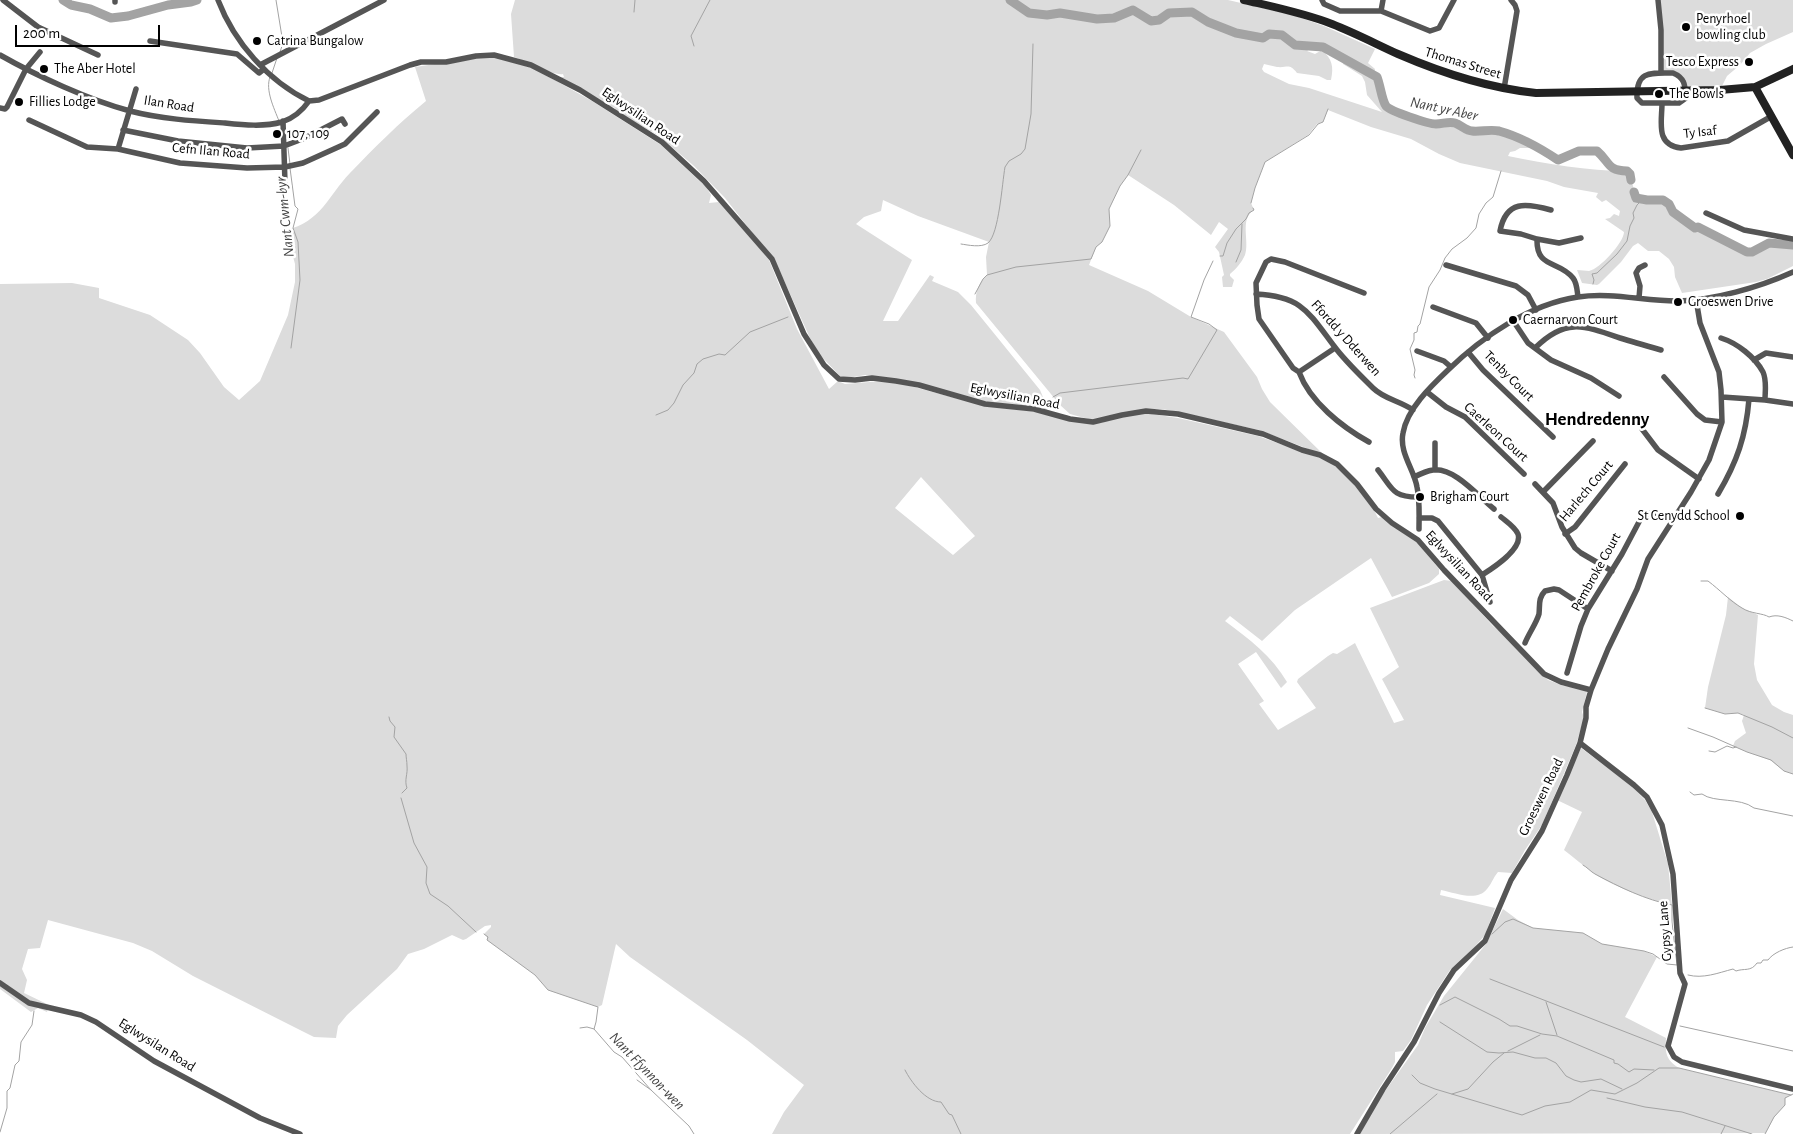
<!DOCTYPE html>
<html>
<head>
<meta charset="utf-8">
<style>
	body { margin:0 }
	#map { position:relative; width:1793px; height:1134px; overflow:hidden; background:#fff; font-family:"Alegreya Sans",sans-serif }
	canvas { display:block }
	.scale { position:absolute; left:15px; top:25px; width:145px; height:22px; box-sizing:border-box; border:2px solid #000; border-top:0; padding-left:6px; font-size:15px; line-height:18px; white-space:nowrap; color:#000; -webkit-text-stroke:4px #fff; paint-order:stroke }
</style>
</head>
<body>
<div id="map">
<canvas width="1793" height="1134"></canvas>
<div class="scale">200 m</div>
</div>
<script>
const c = document.querySelector('canvas').getContext('2d');
c.lineJoin = 'round';
function paint(path, color) {
  c.fillStyle = color;
  c.fill(path, 'evenodd');
}
function strokePath(path, color, width, dash) {
  c.strokeStyle = color;
  c.lineWidth = width;
  c.lineCap = dash ? 'butt' : 'round';
  c.setLineDash(dash || []);
  c.stroke(path);
}
function drawText(font, color, halo, rows, align = 'center') {
  c.font = font + ' "Alegreya Sans",sans-serif';
  c.lineWidth = 5;
  c.setLineDash([]);
  c.textBaseline = 'middle';
  c.strokeStyle = halo;
  c.fillStyle = color;
  for (const [text, x, y, turn = 0] of rows) {
    c.save();
    c.translate(x, y);
    c.rotate((+turn || 0) * Math.PI / 180);
    c.textAlign = isNaN(turn) ? turn : align;
    if (halo) c.strokeText(text, 0, 0);
    c.fillText(text, 0, 0);
    c.restore();
  }
}
const green = new Path2D(`
	M515,0H1228L1293,15L1324,26L1375,49L1368,63L1375,69L1374,75L1377,77L1380,84L1384,104L1391,110L1408,115L1423,122L1436,124L1446,122L1455,123L1472,131L1482,130L1498,131L1539,148H1520L1515,151L1510,152L1508,156C1548,164 1587,171 1627,171L1630,174L1636,198L1647,200H1663L1669,204L1673,212L1694,228L1698,227L1747,252H1752L1769,243L1793,245V266L1767,279L1756,282L1682,293L1675,277L1674,267L1669,259L1659,251H1648L1638,243L1633,246L1621,262L1599,284L1597,285L1582,283L1577,270C1581,270 1586,271 1589,271C1600,269 1624,242 1624,232L1605,219L1610,218L1614,214L1619,216L1620,211L1606,200L1602,202L1596,197L1598,193L1564,187L1547,181L1460,163L1439,154L1411,139L1371,127L1328,110L1323,122L1317,124L1308,135L1265,162L1255,188L1251,203L1254,210C1239,219 1250,241 1245,255C1242,262 1236,269 1230,274V276L1234,280L1232,287H1223L1222,277L1224,275L1219,252L1215,247L1228,229L1219,222L1211,235L1174,205L1128,175L1120,186L1109,209L1110,226L1102,242L1096,247L1089,265L1148,291L1191,317L1224,332L1257,377L1262,389L1270,402L1324,455L1259,430L1178,412L1162,409H1145L1092,420L1070,414L1060,405L976,303C975,292 979,282 987,275L986,257L989,242L918,216L883,200L881,211L864,217L856,224L912,260L883,321H898L930,275L934,277L932,281L958,292L971,305L1040,390L1048,409L1047,410L985,403L890,378L865,375L848,378L840,376L818,353L810,338L776,263L725,198L694,166L659,136L616,111L615,108L610,106L560,77H564L563,74C553,76 526,61 514,57L511,14ZM1315,46L1323,47L1341,56L1343,64L1362,76L1365,82L1367,95L1382,112L1309,88L1289,84L1264,72L1262,69L1264,64C1268,65 1273,66 1277,67C1288,68 1289,63 1297,73L1319,76L1327,80H1331C1334,66 1332,59 1322,50L1315,54L1307,51Z
	M1658,0H1793V32L1766,44L1750,53L1740,65L1727,76L1720,90H1685L1679,76L1661,73Z
	M495,57L535,69L592,101L661,145L706,187L711,195L709,203L719,202L737,220L769,260L797,329L829,389L838,381L845,384L882,381L903,384L985,406L1039,412L1079,422L1145,413L1178,418L1258,436L1328,461L1346,474L1375,512L1378,518L1382,517L1416,541L1439,569V574L1429,583L1392,597L1371,558L1295,610L1262,641L1230,616L1225,621C1249,639 1272,656 1287,682L1281,688L1256,652L1238,664L1264,701L1259,704L1278,730L1316,708L1297,682L1298,679L1328,656L1333,653L1337,654L1355,643L1394,723L1404,720L1382,679L1399,667L1370,608L1444,580L1452,581L1493,626L1504,635L1548,680L1564,686L1580,688L1587,692L1582,712L1584,718L1576,745L1542,825L1525,850L1512,873L1498,872C1493,878 1492,883 1487,889C1477,902 1456,893 1441,890L1440,895L1495,908L1485,935L1466,957L1450,970L1427,1005L1411,1040L1403,1051L1395,1052V1062L1392,1068L1350,1134H772L784,1112L804,1085L747,1040L630,957L616,944L602,1005L598,1007L548,990L535,975L487,940V937L484,934L491,927V925L485,926L466,939L463,940L452,935L424,949L408,954L397,969L347,1015L338,1026L336,1038L314,1037L300,1030L193,976L152,951L133,943L48,920L40,948L28,949L22,969L27,980L24,993L49,1005L47,1012L38,1008L31,1012L0,989V284L72,283L99,288V298L150,315L188,340L200,353L224,387L239,400L260,381L288,315L295,282V264L286,230C321,222 328,196 350,173C374,148 399,123 426,101L415,67L476,58ZM921,477L975,536L953,555L895,508Z
	M1728,597L1742,608L1758,615L1754,664L1757,680L1772,705L1784,712L1793,715V774L1784,771L1770,760L1747,752L1733,746L1735,741L1746,733L1742,721L1744,715L1738,713L1725,714L1705,708L1708,687L1726,615Z
	M1581,748L1632,786L1645,800L1652,812L1668,864L1672,905C1652,901 1609,885 1592,872C1583,865 1574,858 1564,850L1582,812L1557,800Z
	M1503,909L1518,920L1533,928L1583,933L1602,944L1644,951L1657,957L1625,1017L1666,1038C1665,1053 1666,1060 1679,1068L1791,1095L1785,1098V1105L1774,1117L1766,1133L1360,1134L1378,1101L1418,1045L1425,1028L1444,996L1486,944Z`);
const stream = new Path2D(`
	M276,0L283,43L280,52
	M634,12L635,0
	M694,46L691,36L710,0
	M272,73L277,58
	M270,77C265,90 274,108 279,121
	M288,148L290,164
	M290,168L295,206L298,209L293,228L298,242L300,280L291,348
	M1251,203L1255,188L1265,162L1309,135L1318,124L1323,122L1328,109
	M961,244C968,245 981,248 988,243C999,234 1002,184 1005,167L1009,161L1021,154L1025,149L1031,114L1033,44
	M1220,256H1223L1227,243L1236,229L1246,219L1249,213L1254,210L1253,208
	M1236,262L1241,250L1242,224
	M1593,284L1594,280L1592,274L1597,273L1617,254L1627,241L1630,226L1634,218L1633,213L1637,205L1643,199
	M975,294L983,279L987,275L1016,267L1091,259L1096,247L1102,242L1110,226L1109,209L1120,186L1128,175L1141,150
	M1415,378L1414,375L1415,370L1410,349L1414,340V333L1417,332L1418,326L1420,324L1429,287L1440,270L1445,258L1452,249L1467,238L1476,228L1479,214L1486,203L1493,197L1501,171
	M1053,397L1060,393L1183,378L1188,379L1217,330L1209,324L1191,317L1204,280L1213,261
	M656,415L668,410L674,403L683,385L694,373L697,364L703,359L719,354L725,355L750,332L788,317
	M1701,581H1708C1720,590 1730,601 1742,608C1751,614 1763,613 1769,617C1777,614 1785,617 1793,621
	M1705,708L1725,714L1738,713L1772,727L1793,738
	M389,717L390,721L395,727L394,737L406,754C406,758 407,761 407,766C408,774 404,780 407,788L402,793
	M1688,728L1713,737L1747,752L1771,760L1784,771L1793,774
	M1709,751L1715,752L1727,746L1733,748L1736,747
	M1690,792L1694,795L1702,794C1714,803 1740,797 1754,808L1793,816
	M401,798L414,843L427,867L426,883L430,894L448,906L476,932
	M484,934L488,937L487,940L535,975L548,990L598,1007L596,1022L594,1029L614,1052L622,1057L651,1090L689,1126L694,1134
	M1492,934L1505,922L1513,919L1533,928L1583,933L1602,944L1644,951L1653,954L1667,964L1677,965L1672,922V905C1646,900 1619,887 1595,874C1591,872 1587,867 1583,865
	M1688,975C1703,979 1718,973 1733,969L1736,971C1744,968 1751,972 1757,963H1761L1763,960H1768C1773,953 1785,948 1793,947
	M1490,979L1664,1047
	M1546,1002L1557,1035
	M1440,1005L1455,997L1499,1019L1510,1026H1517L1542,1034L1557,1036L1614,1060V1063L1618,1064L1629,1072L1634,1069L1654,1070
	M1440,1022L1487,1052L1499,1053L1513,1052L1535,1058H1546L1556,1063L1566,1076L1574,1080L1581,1082L1601,1079L1622,1089
	M1680,1026L1793,1051
	M580,1028L587,1027L594,1029
	M1508,1051L1540,1035
	M905,1070C911,1082 926,1102 941,1102L949,1114L952,1115L961,1134
	M1412,1075L1420,1083L1435,1089L1522,1115L1545,1106L1570,1102L1591,1090L1615,1094L1637,1083L1659,1068H1679L1791,1095
	M637,1080L651,1090
	M1452,1094L1468,1089L1493,1062L1504,1053
	M1607,1098L1645,1107L1682,1112L1752,1134
	M0,1132L7,1108V1091L10,1088L15,1065L19,1061L21,1042L32,1025L34,1011
	M1390,1134L1437,1094
	M1721,1134L1725,1126
	M1765,1134L1774,1117L1785,1105V1098L1793,1094`);
const river = new Path2D(`
	M63,0L71,5L90,9L111,18L128,16L168,5L191,2L197,0
	M1010,0L1029,13L1047,15L1060,13L1097,19L1114,18L1133,10L1151,21L1159,20L1169,13L1192,12L1208,22L1236,33L1263,38L1269,34L1282,35L1295,45L1323,47L1377,77C1380,84 1382,101 1386,106C1390,111 1428,124 1436,124C1443,124 1448,121 1455,123C1461,125 1466,131 1472,131C1481,132 1490,129 1499,131C1521,137 1540,148 1558,160L1579,151H1597C1610,162 1607,171 1627,171L1630,174L1631,180
	M1634,192L1636,198L1647,200H1663L1669,204L1673,212L1695,228L1698,227L1747,252H1752L1769,243L1793,245`);
const street = new Path2D(`
	M3,0L38,27L98,55
	M115,0V2
	M218,0C234,42 268,81 309,101
	M1322,0L1324,4L1340,11H1381L1430,31L1439,28L1454,0
	M1658,0L1661,30V73
	M1381,11L1383,0
	M150,41L237,54L259,73L264,69
	M0,55C37,76 89,100 130,111C161,119 194,121 225,123C244,125 264,127 282,122C294,118 302,111 309,101
	M260,65L384,0
	M1673,73C1685,78 1685,85 1686,98L1679,103H1642L1637,98C1636,70 1651,73 1673,73Z
	M1504,89L1517,11L1515,5L1511,0
	M309,101L319,100L410,65L421,62H446L476,56L494,55L531,65L580,90L662,142L704,181L772,259L804,334L824,365L839,379L855,380L872,378L896,381L919,385L985,404L1034,409L1070,419L1093,422L1122,415L1146,411L1178,414L1263,434L1302,450L1320,455L1337,464L1357,484L1376,509L1392,523L1418,540L1444,570L1544,674L1561,682L1591,690
	M1662,103C1662,122 1655,145 1681,148L1728,141L1772,116
	M0,108L5,109L7,107L26,69L40,52
	M29,120L87,147L118,149L180,163L247,168L285,167L303,163L345,144L377,112
	M283,121L285,183
	M123,130L178,141L247,148L284,146L305,138L342,119L345,124
	M118,149L136,89
	M1551,210C1526,203 1506,200 1500,231L1521,234L1537,239C1536,269 1559,260 1573,278C1577,283 1577,290 1578,297
	M1706,213L1744,230L1793,239
	M1537,239L1559,243L1581,238
	M1446,265L1516,286L1528,295L1536,310
	M1256,294C1302,296 1309,313 1334,346C1345,361 1360,375 1373,388C1384,399 1400,401 1413,410
	M1639,298L1640,286L1636,273L1639,268L1645,265
	M1433,307L1476,323L1488,338
	M1514,322L1528,343L1551,360L1591,378L1619,396
	M1721,338C1737,343 1755,357 1763,372C1767,381 1765,391 1765,400
	M1335,348L1299,372L1293,368L1259,319L1257,305L1256,283L1266,262L1271,259L1285,262L1364,293
	M1535,348C1565,318 1583,325 1620,338C1633,342 1647,346 1661,350
	M1417,351L1444,361L1451,367
	M1468,352L1483,370L1553,437
	M1754,360L1766,353L1793,357
	M1299,372C1310,402 1342,427 1369,442
	M1664,377L1697,414L1705,420L1722,422
	M1427,392L1446,407L1465,417L1524,474
	M1722,397L1765,400L1793,404
	M1642,429L1658,450L1699,479
	M1435,443V470
	M1378,470C1393,489 1392,497 1418,497
	M1414,477C1420,474 1426,471 1433,470C1454,467 1478,496 1494,509
	M1535,484L1553,503L1562,527L1575,548L1581,553L1612,571
	M1543,492L1593,441
	M1718,494C1737,462 1746,436 1749,399
	M1419,518H1432L1438,521L1482,575L1490,602
	M1419,529C1419,515 1420,501 1417,487C1414,469 1399,453 1403,433C1407,409 1431,386 1448,370C1482,337 1530,304 1578,297C1611,292 1644,301 1676,301C1712,301 1760,287 1793,272
	M1565,534L1575,527L1625,464
	M1482,575C1493,568 1523,549 1518,534C1515,527 1507,522 1501,517
	M1525,643C1529,633 1536,624 1539,614C1540,605 1538,598 1545,591L1554,589L1559,590L1588,609
	M1567,673L1581,626L1588,609L1622,554L1640,520C1650,509 1660,513 1672,519
	M1580,743L1634,785L1647,797L1662,825L1673,874L1680,973L1685,984L1668,1046L1674,1057L1682,1062L1793,1089
	M0,983L29,1003L81,1015L96,1022L154,1061L260,1118L300,1134
	M1357,1134L1383,1089L1414,1042L1439,993L1454,970L1485,941L1511,880L1542,831L1567,775L1580,743L1586,718V707L1591,690L1608,649L1637,589L1648,559L1691,492L1709,460L1722,422L1721,390L1719,372L1700,323L1696,299`);
const secondary = new Path2D(`
	M1244,0C1274,7 1304,13 1332,24C1355,33 1376,44 1398,54C1442,73 1488,88 1536,93L1720,90L1755,87L1793,69
	M1755,87L1793,155`);
const markers = [
	[1686,27,5,"#000"],
	[257,41,5,"#000"],
	[1749,62,5,"#000"],
	[44,69,5,"#000"],
	[1659,94,5,"#000"],
	[19,102,5,"#000"],
	[277,134,5,"#000"],
	[1678,302,5,"#000"],
	[1513,320,5,"#000"],
	[1420,497,5,"#000"],
	[1740,516,5,"#000"]
];
const poiNames = [
	["Penyrhoel",1696,19],
	["bowling club",1696,35],
	["Catrina Bungalow",267,41],
	["Tesco Express",1739,62,"right"],
	["The Aber Hotel",54,69],
	["The Bowls",1669,94],
	["Fillies Lodge",29,102],
	["107, 109",287,134],
	["Groeswen Drive",1688,302],
	["Caernarvon Court",1523,320],
	["Brigham Court",1430,497],
	["St Cenydd School",1730,516,"right"]
];
const streetNames = [
	["Thomas Street",1463,63,17],
	["Ilan Road",169,104,9],
	["Eglwysilian Road",641,116,34],
	["Ty Isaf",1700,132,-6],
	["Cefn Ilan Road",211,151,5],
	["Ffordd y Dderwen",1346,338,48],
	["Tenby Court",1509,376,45],
	["Eglwysilian Road",1015,396,11],
	["Caerleon Court",1496,432,42],
	["Harlech Court",1586,491,-50],
	["Eglwysilian Road",1459,566,47],
	["Pembroke Court",1596,572,-61],
	["Groeswen Road",1541,797,-64],
	["Gypsy Lane",1665,931,-94],
	["Eglwysilan Road",157,1045,32]
];
const waterNames = [
	["Nant yr Aber",1444,109,12],
	["Nant Cwm-byr",285,217,-96],
	["Nant Ffynnon-wen",647,1071,46]
];
const districtNames = [
	["Hendredenny",1597,419]
];
paint(green, '#dcdcdc');
strokePath(stream, '#a3a3a3', 1);
strokePath(river, '#a3a3a3', 9);
strokePath(street, '#555', 5.5);
strokePath(secondary, '#222', 8);
for (const [x, y, r, color] of markers) {
  const dot = new Path2D();
  dot.arc(x, y, r, 0, 2 * Math.PI);
  c.fillStyle = color;
  c.fill(dot);
  strokePath(dot, '#fff', 2);
}
drawText('14px', '#000', '#fff', poiNames, 'left');
drawText('14px', '#000', '#fff', streetNames);
drawText('italic 15px', '#444', '#fff', waterNames);
drawText('bold 19px', '#000', '#fff', districtNames);
</script>
</body>
</html>
